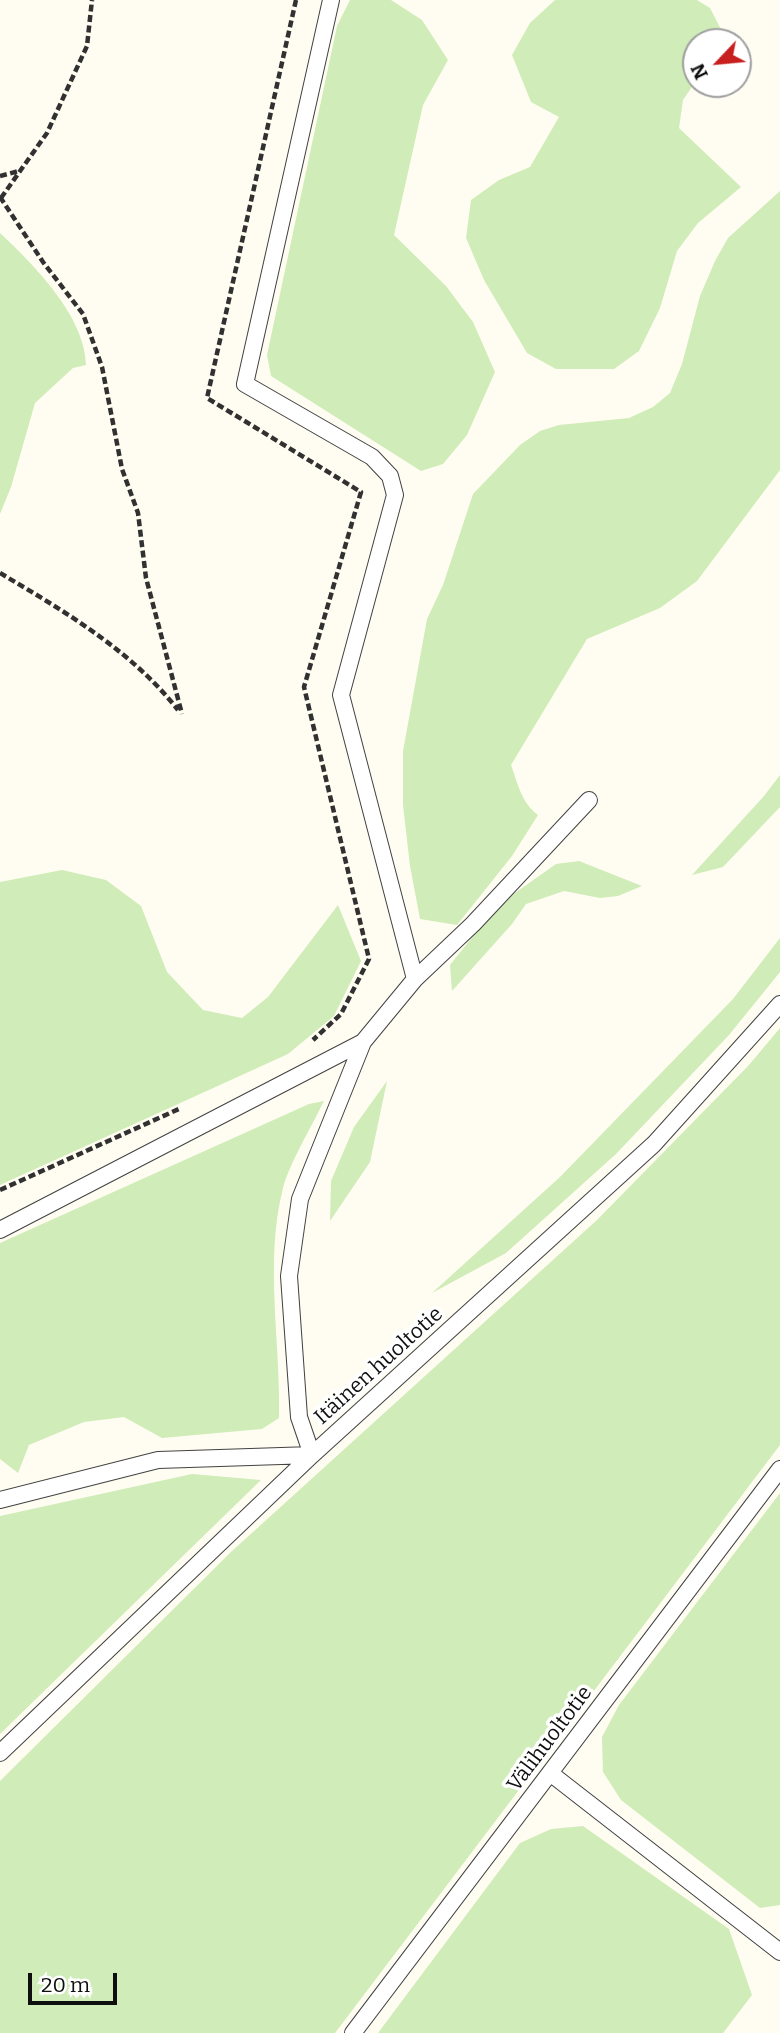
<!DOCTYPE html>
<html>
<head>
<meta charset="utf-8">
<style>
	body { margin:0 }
	#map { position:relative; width:780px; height:2033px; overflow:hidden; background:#fffdf1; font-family:Bitter,serif }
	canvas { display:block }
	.north { position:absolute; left:682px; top:28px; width:70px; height:70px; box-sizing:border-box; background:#fff; border:2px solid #9f9f9f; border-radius:50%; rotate:244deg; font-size:19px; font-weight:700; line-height:28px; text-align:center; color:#0f0f0f }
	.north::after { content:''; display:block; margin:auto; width:24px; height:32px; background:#c7201f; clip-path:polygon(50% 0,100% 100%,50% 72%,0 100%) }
	.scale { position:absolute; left:28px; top:1973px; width:89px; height:32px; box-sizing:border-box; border:4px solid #0f0f0f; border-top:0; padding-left:9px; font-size:21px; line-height:24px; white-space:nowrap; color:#0f0f0f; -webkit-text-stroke:5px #fff; paint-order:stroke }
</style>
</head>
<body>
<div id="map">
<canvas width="780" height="2033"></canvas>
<div class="north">N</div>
<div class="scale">20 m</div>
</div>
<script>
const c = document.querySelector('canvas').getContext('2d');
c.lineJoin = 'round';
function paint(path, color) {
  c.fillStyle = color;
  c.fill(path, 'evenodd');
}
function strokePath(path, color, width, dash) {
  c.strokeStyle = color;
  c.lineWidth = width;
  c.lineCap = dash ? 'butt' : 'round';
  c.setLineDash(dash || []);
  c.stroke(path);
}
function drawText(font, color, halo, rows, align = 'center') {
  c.font = font + ' Bitter,serif';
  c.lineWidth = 7;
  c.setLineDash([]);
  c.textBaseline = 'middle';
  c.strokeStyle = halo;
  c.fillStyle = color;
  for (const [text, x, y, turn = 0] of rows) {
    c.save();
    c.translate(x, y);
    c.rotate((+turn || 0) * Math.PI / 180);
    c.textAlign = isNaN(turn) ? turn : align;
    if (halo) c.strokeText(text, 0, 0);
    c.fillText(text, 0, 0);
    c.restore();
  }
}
const green = new Path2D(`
	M350,0H391L422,20L448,60L423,105L394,235L446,286L473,322L495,372L467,435L443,464L421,471L271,376L267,355L337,26Z
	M555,0H697L710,8L727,41L696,42V81L683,100L679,128L741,187L698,223L677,251L660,308L639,351L614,369H556L527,353L484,280L466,238L471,200L499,180L530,167L559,117L531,102L512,55L530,23Z
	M780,191V470L697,581L660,608L587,639L511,765C518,784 521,802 538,815L512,856L457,925L420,919L410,866L403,805V751L427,619L443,585L473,494L520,445L540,431L559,425L629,418L653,407L670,393L682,364L700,296L715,261L728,238Z
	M0,233C34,265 85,316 86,365L73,368L35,403L11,487L0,514Z
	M780,775V807L723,867L692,875L764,796Z
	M579,861L642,886L618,896L600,898L564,891L526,904L512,924L452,991L450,965L498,905L556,864Z
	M62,870L106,880L141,906L167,972L203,1010L242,1018L268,997L338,905L361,961L334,1016L288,1054L0,1185V882Z
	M780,938V972L729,1035L616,1154L506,1253L432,1293L560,1177L733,999Z
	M780,1028V1445L335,2033H0V1781L232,1551L597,1220L749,1065Z
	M387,1081L370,1162L330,1221L331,1181L354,1127Z
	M324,1101C312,1126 290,1162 283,1188C264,1263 281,1341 279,1418L262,1429L162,1438L124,1417L84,1422L29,1445L18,1473L0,1459V1243L309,1104Z
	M192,1474L261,1480L0,1734V1516Z
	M780,1493V1905L760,1908L621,1800L603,1772L602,1737L619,1705Z
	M583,1826L729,1929L752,1995L723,2033H378L520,1843L551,1829Z`);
const path = new Path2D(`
	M296,0L207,398L361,492L304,687L369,959L341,1014L313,1040
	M0,176L19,171
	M0,197L43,262L83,314L102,367L122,469L138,513L146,578L182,714
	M1,198L47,133L87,46L92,0
	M0,573C64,611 132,651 178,710
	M0,1190L181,1108`);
const lane = new Path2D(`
	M331,0L245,384L372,457L390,476L395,495L341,695L415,979
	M0,1230L363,1042L415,979L473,924L589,800
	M0,1500L158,1460L312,1455L299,1417L289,1276L300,1199L363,1042
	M0,1753L312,1455L654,1144L780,1004
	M550,1773L780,1952
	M353,2033L780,1469`);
const streetNames = [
	["Itäinen huoltotie",379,1366,-42],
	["Välihuoltotie",550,1739,-53]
];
paint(green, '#d0ecb8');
strokePath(lane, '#424242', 18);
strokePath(path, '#313131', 4.5, [7, 3.5]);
strokePath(lane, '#fff', 16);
drawText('21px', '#0f0f0f', '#fff', streetNames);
</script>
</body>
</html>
